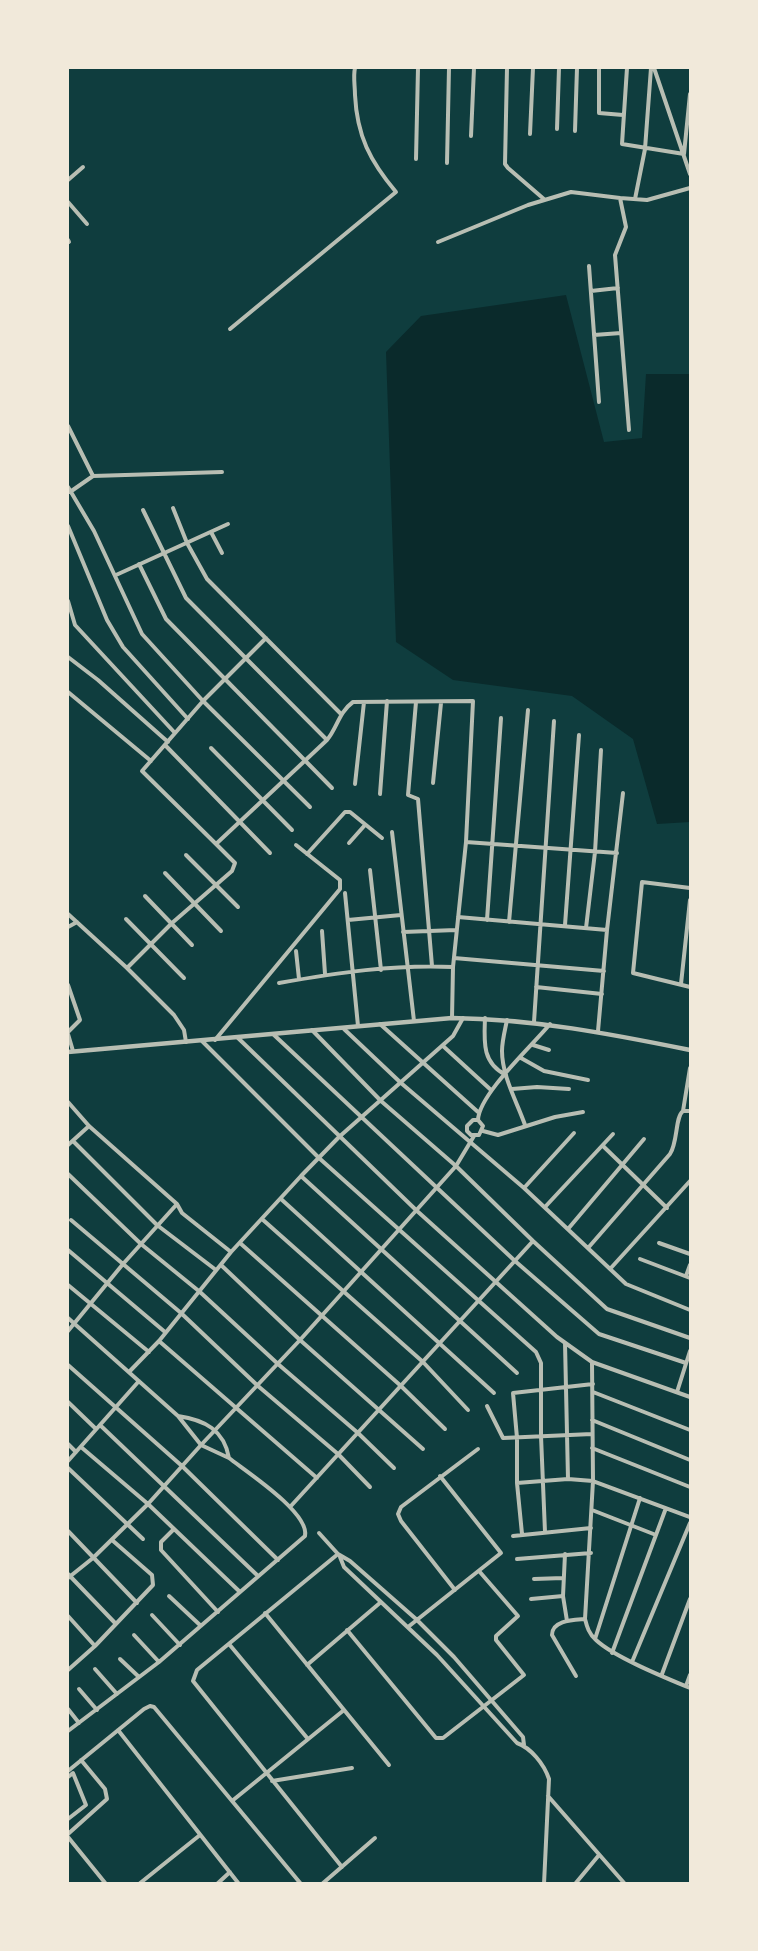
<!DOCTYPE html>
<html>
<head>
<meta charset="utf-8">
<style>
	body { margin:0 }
	#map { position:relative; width:758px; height:1951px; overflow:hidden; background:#0f3d3e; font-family:"Source Sans 3",sans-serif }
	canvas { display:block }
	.frame { position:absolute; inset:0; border:69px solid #f1e9da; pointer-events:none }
</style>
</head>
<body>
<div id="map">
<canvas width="758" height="1951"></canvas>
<div class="frame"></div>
</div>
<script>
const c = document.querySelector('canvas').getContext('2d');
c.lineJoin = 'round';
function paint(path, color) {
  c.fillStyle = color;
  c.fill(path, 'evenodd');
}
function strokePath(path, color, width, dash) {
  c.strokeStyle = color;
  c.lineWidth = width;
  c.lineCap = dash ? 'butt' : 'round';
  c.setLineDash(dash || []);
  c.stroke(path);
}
const water = new Path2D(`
	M566,295L604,442L642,438L646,374H690V822L657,824L633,739L572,696L453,680L396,642L386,352L421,316Z`);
const minor = new Path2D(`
	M507,68L505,164L508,168L545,200
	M599,68V113L623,115
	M627,68L622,144L684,154L690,94
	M654,68L690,174
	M557,129L559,68
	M575,131L577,68
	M530,134L533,68
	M471,136L474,68
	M416,159L418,68
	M447,163L449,68
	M68,180L83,167
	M635,199L645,149L651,68
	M68,202L87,224
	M68,240L69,242
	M438,242L528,205L571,192L620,198
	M589,266L599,402
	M591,291L618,288
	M230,329L396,192C370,161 357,136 355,95C355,86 353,76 355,68
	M594,335L621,333
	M68,426L93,476L70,492
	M629,430L615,255L626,227L620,198L647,200L690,188
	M93,476L222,472
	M68,487L94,531L142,634L203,701L310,807
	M173,508L187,543L207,579L341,714
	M143,510L186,598L327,740
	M68,526L107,620L123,647L188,719
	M211,532L222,553
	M139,564L166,619L332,788
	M116,575L228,524
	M68,601L75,625L175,733
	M68,657L98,680L168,742
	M68,692L151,761
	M416,702L408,795L418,799L432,966
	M165,745L270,853
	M211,748L292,830
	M433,783L441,703
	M355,784L364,702
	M380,794L387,701
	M392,832L414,1021
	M466,842L617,853
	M349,843L365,825
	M216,844L142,771L203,701L266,638
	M307,854L345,812H350L382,838
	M186,855L238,907
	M370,870L381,970
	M165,873L221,931
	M690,888L642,882L633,973L690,987
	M345,893L358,1026
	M145,896L192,945
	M68,914L127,968L174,1015L184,1030L186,1042
	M458,917L607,930
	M126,919L184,978
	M348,920L401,915
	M487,920L501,718
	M509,922L528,710
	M565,925L579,735
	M68,927L77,922
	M586,928L595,852L601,750
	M322,931L325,974
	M403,932L456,930
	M296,951L299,979
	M454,958L604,971
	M127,968L172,923L232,871L235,863L216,844L327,740C337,728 339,712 353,702L473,701L466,842L453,967L452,1018
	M279,983C336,973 395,964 453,967
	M681,984L690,900
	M68,985L80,1020L68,1032
	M536,987L602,994
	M485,1018C484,1042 482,1063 506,1075
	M507,1020C505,1030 502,1041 502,1051C502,1076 517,1102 525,1125
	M534,1022L554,721
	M380,1024L478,1112
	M344,1029L401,1083L524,1188L626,1284L690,1310
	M312,1030L381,1101L456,1166L533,1241L607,1309L690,1338
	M598,1031L607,930L623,793
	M68,1034L73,1051
	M273,1034L515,1261L599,1334L686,1363
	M237,1037L416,1210L557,1337L592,1362L690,1397
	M215,1040L340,889V880L296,845
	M202,1041L319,1158L536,1352L541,1363V1436L545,1532
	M533,1045L549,1050
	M443,1046L491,1090
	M521,1058L544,1071L588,1080
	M512,1089L537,1087L569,1089
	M68,1102L89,1126L177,1204L182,1213L231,1252
	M683,1111L690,1068
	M478,1120H473L467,1126V1131L471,1135H479L483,1126L478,1120C479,1094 532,1046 550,1024
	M483,1131L498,1135L555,1117L583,1112
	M73,1141L157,1225L216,1270
	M68,1145L89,1126
	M603,1146L667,1208
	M68,1174L141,1244L200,1292L278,1364L358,1433L394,1468
	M301,1176L517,1373
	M524,1188L574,1133
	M281,1199L494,1393
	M545,1207L613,1134
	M262,1219L423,1362L468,1410
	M71,1220L181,1313L258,1386L338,1454L370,1487
	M568,1229L644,1139
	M240,1243L401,1386L445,1429
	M659,1243L690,1254
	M588,1248L670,1154C678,1142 675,1117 683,1111H690
	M68,1250L165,1332
	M640,1259L690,1278
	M221,1265L300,1340L423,1449
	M610,1269L690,1181
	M686,1276L690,1265
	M68,1285L149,1352
	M68,1318L178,1416L201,1445L229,1458C224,1430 205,1420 178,1416
	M68,1331L123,1264L177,1204
	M159,1341L317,1478
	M565,1343L568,1479
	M592,1362L593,1481L585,1619C587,1627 589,1634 596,1640C614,1657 666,1678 690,1688
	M68,1365L182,1466L278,1560
	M129,1372L159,1341L231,1252L301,1176L339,1137L453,1036L463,1018
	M593,1392L690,1430
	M677,1392L690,1351
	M68,1402L96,1429
	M487,1406L503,1438L592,1434
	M592,1420L690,1460
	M100,1425L258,1576
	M68,1444L76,1452
	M81,1447L148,1504L240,1592
	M592,1448L690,1487
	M68,1461L139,1381
	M68,1468L143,1539
	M517,1483V1438L513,1393L593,1384
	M290,1507L533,1241
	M592,1510L656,1535
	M174,1529L161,1542V1550L218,1612
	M68,1531L137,1603
	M319,1533L338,1554
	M522,1534L517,1483L568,1479L593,1481L690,1517
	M513,1536L591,1528
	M565,1554L563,1596L567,1621
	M340,1557L344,1567L437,1655L517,1743C531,1748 544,1764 549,1779L544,1884
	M517,1559L591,1553
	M68,1574L116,1624
	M68,1578L93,1558L148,1504L201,1445L300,1340L456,1166L474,1136
	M534,1579L563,1578
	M455,1590L401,1521L398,1514L401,1507L478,1449
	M169,1596L201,1626
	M531,1599L563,1596
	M265,1613L389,1765
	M152,1615L180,1645
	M68,1616L95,1646
	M408,1627L501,1553L440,1476
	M347,1630L436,1738H443L524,1675L496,1640V1636L518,1616L479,1571
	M134,1635L159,1662
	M595,1639L640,1498
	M229,1644L308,1739
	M612,1653L666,1508
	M120,1659L139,1677
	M632,1662L690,1523
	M307,1665L381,1602
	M95,1669L117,1694
	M68,1670L95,1646L153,1585L152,1575L112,1540
	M662,1674L690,1599
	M576,1676L552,1635C552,1620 574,1620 585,1619
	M686,1686L690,1675
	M79,1689L97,1710
	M68,1709L79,1723
	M118,1730L239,1884
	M68,1731L159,1662L305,1536C310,1513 247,1472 229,1458
	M68,1771L144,1709L150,1706L154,1707L301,1884
	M68,1777L73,1773L86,1805L68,1819
	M272,1781L352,1768
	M548,1796L625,1884
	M232,1801L344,1710
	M68,1834L107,1799L105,1789L81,1760
	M68,1837L106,1884
	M342,1867L193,1681L197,1670L338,1554L350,1561L416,1619L454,1657L523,1737L524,1745
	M139,1884L200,1835
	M217,1884L230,1872
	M322,1884L375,1838
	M575,1884L599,1855`);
const tertiary = new Path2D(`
	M68,1052L452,1018C534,1019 611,1034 690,1050`);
paint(water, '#0a2a2b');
strokePath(minor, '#b8beb3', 4);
strokePath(tertiary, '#b8beb3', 4.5);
</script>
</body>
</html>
